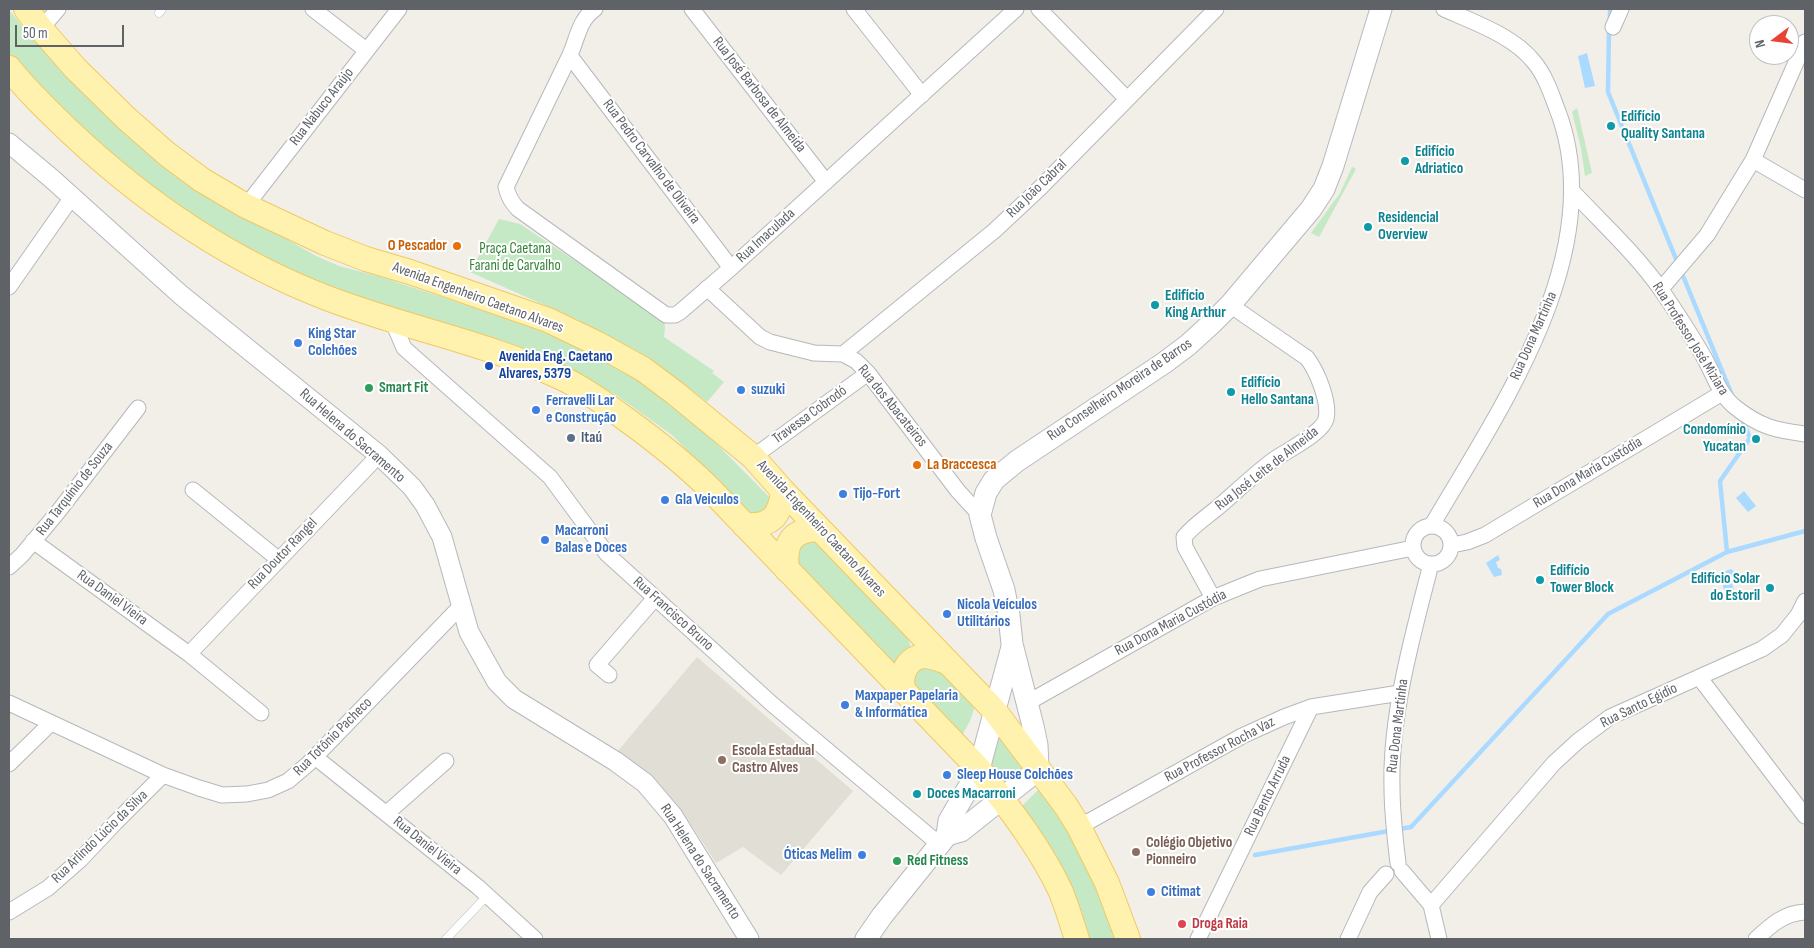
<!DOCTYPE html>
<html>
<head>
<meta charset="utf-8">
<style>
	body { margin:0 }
	#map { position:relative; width:1814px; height:948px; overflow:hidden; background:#f1efe8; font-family:"Sofia Sans Condensed",sans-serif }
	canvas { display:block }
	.frame { position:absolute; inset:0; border:10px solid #5f6368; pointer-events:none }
	.north { position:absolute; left:1749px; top:15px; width:50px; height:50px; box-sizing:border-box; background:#fff; border:1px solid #bfc1c3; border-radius:50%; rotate:255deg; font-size:14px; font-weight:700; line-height:20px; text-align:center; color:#5f6368 }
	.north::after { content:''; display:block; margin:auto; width:18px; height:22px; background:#ea4335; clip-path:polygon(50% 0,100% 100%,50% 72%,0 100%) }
	.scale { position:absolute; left:15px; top:25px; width:109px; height:22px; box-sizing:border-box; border:2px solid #5f6368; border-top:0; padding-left:6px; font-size:15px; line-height:18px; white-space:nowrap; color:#5f6368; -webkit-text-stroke:4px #fff; paint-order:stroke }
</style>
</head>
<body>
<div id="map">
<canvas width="1814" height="948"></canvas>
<div class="frame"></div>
<div class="north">N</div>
<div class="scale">50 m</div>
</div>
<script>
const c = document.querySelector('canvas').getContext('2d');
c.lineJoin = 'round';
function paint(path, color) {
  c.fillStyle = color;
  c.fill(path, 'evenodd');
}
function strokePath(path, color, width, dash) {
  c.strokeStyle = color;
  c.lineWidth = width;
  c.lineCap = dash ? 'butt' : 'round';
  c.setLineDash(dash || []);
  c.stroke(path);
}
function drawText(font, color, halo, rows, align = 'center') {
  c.font = font + ' "Sofia Sans Condensed",sans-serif';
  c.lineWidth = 4;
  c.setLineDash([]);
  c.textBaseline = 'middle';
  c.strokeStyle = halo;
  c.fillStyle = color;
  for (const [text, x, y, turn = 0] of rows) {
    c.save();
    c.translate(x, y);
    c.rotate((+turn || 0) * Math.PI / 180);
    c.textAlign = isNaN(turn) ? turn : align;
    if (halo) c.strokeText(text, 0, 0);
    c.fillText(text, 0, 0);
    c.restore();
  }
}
const education = new Path2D(`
	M697,657L853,791L781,875L743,847L716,863L683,812L651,778L617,752Z`);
const green = new Path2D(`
	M9,10L32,38L97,106L135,141L234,212L283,237L316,256L339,266L381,277L505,318L573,343L633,377L679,409L707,434L773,501L774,512L749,514L672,435L616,395L584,377L299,280L225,238L125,167L74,123L19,66L9,54Z
	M1577,108L1592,173L1585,176L1581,148L1572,112Z
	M1352,167L1356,169L1319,237L1311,233L1340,193Z
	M499,219L520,224L664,320L665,327L664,337L714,371L712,373L724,382L707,402L659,365L642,354L576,319L470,272Z
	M809,536L905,632L910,644L908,656L894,665L790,557Z
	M935,662L976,703L970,721L961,737L907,680L908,672Z
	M994,725L1029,774L1006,789L985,763Z
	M1039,789L1072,838L1098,890L1116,939H1082L1019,809Z`);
const water = new Path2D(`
	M1587,53L1595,86L1585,88L1578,56Z
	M1744,491L1756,506L1748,512L1736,498Z
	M1498,555L1500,560L1496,562L1498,568L1501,569L1502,575L1494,577L1486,563Z
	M1731,569L1736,573L1735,576L1730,578L1736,596L1728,599L1718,574Z`);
const stream = new Path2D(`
	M1610,20V9
	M1609,28L1608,92L1678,264
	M1681,271L1732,395
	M1727,552L1720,481L1750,438L1741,417
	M1255,855L1411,827L1608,614L1727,552L1805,531`);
const service = new Path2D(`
	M159,13L162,9
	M446,939L487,896`);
const minor = new Path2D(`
	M313,9L366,50
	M595,9C578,20 577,42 568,59C548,101 527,144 506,187C508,196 511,202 518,209L666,315H675L680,312L731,268L1016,9
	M692,9L826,182
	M854,9L922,95
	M1039,9L1127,99
	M1613,27L1621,9
	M41,29L58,9
	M570,56L731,268
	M1753,160L1805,190
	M1573,192C1603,224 1637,255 1662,291C1677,313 1692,336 1705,359C1714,376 1720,395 1735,407C1760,427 1775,430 1805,434
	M246,206L399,9
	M9,287L72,197
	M707,288L760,337L770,342L814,353L843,354L856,361L868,373L958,491L980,515
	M1661,289L1707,235L1753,160L1805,42
	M392,320L404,348L550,477L607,554L772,704L939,844
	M843,354L994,231L1040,188L1216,9
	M753,457L868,373
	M193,490L278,559
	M1432,525C1500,409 1612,249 1557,109C1551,93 1545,75 1534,62C1514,36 1473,22 1444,9
	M1413 545a19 19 0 1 1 38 0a19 19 0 1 1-38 0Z
	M33,541L189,654L261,713
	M1452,545L1467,542L1485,535L1722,393
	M9,567L22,555L58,512L138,408
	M1213,598L1185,547L1184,537C1193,526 1206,517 1216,509C1235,493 1252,476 1272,461C1284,452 1322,434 1326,419C1330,402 1317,371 1307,358L1230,305
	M189,654L379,455
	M609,675L597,665L655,598
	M1699,677L1805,816
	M9,703L163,775L199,788L222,795L247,794L268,790L288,781L308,764L461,606
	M1027,703L1213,598L1260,579L1413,548
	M315,757L478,887L535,939
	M9,764L51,723
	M387,813L446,761
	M1079,827L1242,736L1284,717L1311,707L1400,693
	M1398,863C1395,838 1392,812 1392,787C1390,715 1413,634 1431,564
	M1402,871L1431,905L1439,939
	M1431,905L1554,763L1578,741L1610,717L1762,649L1782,635L1798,615L1805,601
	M9,912L48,888L81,859L114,824L163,775
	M1198,939L1311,707
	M1348,939L1370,892L1386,874
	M1756,939C1771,925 1784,913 1805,912`);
const tertiary = new Path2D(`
	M9,143L51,178L181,295L379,455L412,487L425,505L442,537L469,632L497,682L514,699L615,761L645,783L673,816L749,939`);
const secondary = new Path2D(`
	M947,835L949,821L979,769L1012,647
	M866,939L882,916L947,835L961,831L1034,773L1038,768L1037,745L1033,726L1012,644L1009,615L1004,590L986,538L980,515L986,493L994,480L1017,461L1164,363L1188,345L1211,324L1230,305L1311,209L1324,189L1333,166L1381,9`);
const primary = new Path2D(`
	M26,9L41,29L75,68L126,118L167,154L202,180L246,206L325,243L366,259L410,272L548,320L598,344L643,369L675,393L753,457L783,491L994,710L1066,806L1079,827L1107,883L1128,939
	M9,68C27,91 48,111 69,131C144,202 231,261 327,298C405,328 488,343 564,379C586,390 607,405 627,420C656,441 684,463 710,489L979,769C1009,808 1040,847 1061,892C1067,907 1072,924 1077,939
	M744,525C771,527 780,517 783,491
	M787,570C784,544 790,530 819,529
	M904,691C898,675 908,655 927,656C934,657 941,660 947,662`);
const markers = [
	[1611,126,5,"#0f9aa8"],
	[1405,161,5,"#0f9aa8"],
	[1368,227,5,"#0f9aa8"],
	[457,246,5,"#e8710a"],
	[1155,305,5,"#0f9aa8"],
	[298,343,5,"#3f7fe0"],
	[489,366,5,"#1a4fb4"],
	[369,388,5,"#2e9e5b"],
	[741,390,5,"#3f7fe0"],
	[1231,392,5,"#0f9aa8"],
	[536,410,5,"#3f7fe0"],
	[571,438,5,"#5c6f8a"],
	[1756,439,5,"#0f9aa8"],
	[917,465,5,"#e8710a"],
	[843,494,5,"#3f7fe0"],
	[665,500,5,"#3f7fe0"],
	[545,540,5,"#3f7fe0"],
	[1540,580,5,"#0f9aa8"],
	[1770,588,5,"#0f9aa8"],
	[947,614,5,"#3f7fe0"],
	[845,705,5,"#3f7fe0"],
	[722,760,5,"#8d6e63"],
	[947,775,5,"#3f7fe0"],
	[917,794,5,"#0f9aa8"],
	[1136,852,5,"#8d6e63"],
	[862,855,5,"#3f7fe0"],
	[897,861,5,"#2e9e5b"],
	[1151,892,5,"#3f7fe0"],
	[1182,924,5,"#e0444e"]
];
const streetNames = [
	["Rua José Barbosa de Almeida",759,95,52],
	["Rua Nabuco Araújo",322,107,-52],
	["Rua Pedro Carvalho de Oliveira",651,162,53],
	["Rua João Cabral",1037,189,-44],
	["Rua Imaculada",766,236,-42],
	["Avenida Engenheiro Caetano Alvares",478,298,20],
	["Rua Dona Martinha",1534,336,-66],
	["Rua Professor José Miziara",1690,339,58],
	["Rua Conselheiro Moreira de Barros",1120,390,-34],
	["Rua dos Abacateiros",892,406,51],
	["Travessa Cobrodó",810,415,-36],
	["Rua Helena do Sacramento",352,436,41],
	["Rua José Leite de Almeida",1267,469,-38],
	["Rua Dona Maria Custódia",1588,473,-31],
	["Rua Tarquínio de Souza",75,489,-52],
	["Avenida Engenheiro Caetano Alvares",821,529,47],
	["Rua Doutor Rangel",283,554,-46],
	["Rua Daniel Vieira",112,598,36],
	["Rua Francisco Bruno",673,614,42],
	["Rua Dona Maria Custódia",1171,623,-28],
	["Rua Santo Egidio",1639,706,-26],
	["Rua Dona Martinha",1398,726,-83],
	["Rua Totônio Pacheco",333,737,-45],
	["Rua Professor Rocha Vaz",1220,750,-28],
	["Rua Bento Arruda",1268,796,-64],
	["Rua Arlindo Lúcio da Silva",100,837,-44],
	["Rua Daniel Vieira",427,846,39],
	["Rua Helena do Sacramento",700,862,57]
];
const cultureNames = [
	["Edifício",1621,117],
	["Quality Santana",1621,134],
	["Edifício",1415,152],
	["Adriatico",1415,169],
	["Residencial",1378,218],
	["Overview",1378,235],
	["Edifício",1165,296],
	["King Arthur",1165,313],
	["Edifício",1241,383],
	["Hello Santana",1241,400],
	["Condomínio",1746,430,"right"],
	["Yucatan",1746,447,"right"],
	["Edifício",1550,571],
	["Tower Block",1550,588],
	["Edifício Solar",1760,579,"right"],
	["do Estoril",1760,596,"right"],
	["Doces Macarroni",927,794]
];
const foodNames = [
	["O Pescador",447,246],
	["La Braccesca",927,465,"left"]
];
const parkNames = [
	["Praça Caetana",515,249],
	["Farani de Carvalho",515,266]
];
const shopNames = [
	["King Star",308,334],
	["Colchões",308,351],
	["suzuki",751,390],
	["Ferravelli Lar",546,401],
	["e Construção",546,418],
	["Tijo-Fort",853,494],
	["Gla Veiculos",675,500],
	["Macarroni",555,531],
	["Balas e Doces",555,548],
	["Nicola Veículos",957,605],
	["Utilitários",957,622],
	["Maxpaper Papelaria",855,696],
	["& Informática",855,713],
	["Sleep House Colchões",957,775],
	["Óticas Melim",852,855,"right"],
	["Citimat",1161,892]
];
const transitNames = [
	["Avenida Eng. Caetano",499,357],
	["Alvares, 5379",499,374]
];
const leisureNames = [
	["Smart Fit",379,388],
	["Red Fitness",907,861]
];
const serviceNames = [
	["Itaú",581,438]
];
const educationNames = [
	["Escola Estadual",732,751],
	["Castro Alves",732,768],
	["Colégio Objetivo",1146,843],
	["Pionneiro",1146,860]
];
const healthNames = [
	["Droga Raia",1192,924]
];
paint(education, '#e1ded6');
paint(green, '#c5e8c5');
paint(water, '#aadaff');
strokePath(stream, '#aadaff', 4.5);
strokePath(service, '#b5b8bc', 9);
strokePath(minor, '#b5b8bc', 17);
strokePath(tertiary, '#b5b8bc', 21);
strokePath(secondary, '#b6babf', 23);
strokePath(primary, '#f2c960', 26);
strokePath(service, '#fff', 8);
strokePath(minor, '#fff', 15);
strokePath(tertiary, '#fff', 19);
strokePath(secondary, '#fff', 21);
strokePath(primary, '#fff2af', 24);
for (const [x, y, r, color] of markers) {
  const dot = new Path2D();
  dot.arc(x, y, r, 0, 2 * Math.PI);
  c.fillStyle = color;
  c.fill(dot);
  strokePath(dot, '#fff', 2);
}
drawText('15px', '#5f6368', '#fff', streetNames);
drawText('bold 15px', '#0d838f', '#fff', cultureNames, 'left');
drawText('bold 15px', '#c56008', '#fff', foodNames, 'right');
drawText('15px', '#348238', '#fff', parkNames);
drawText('bold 15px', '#366cbe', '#fff', shopNames, 'left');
drawText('bold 15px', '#164399', '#fff', transitNames, 'left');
drawText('bold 15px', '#27864d', '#fff', leisureNames, 'left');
drawText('bold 15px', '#4e5e75', '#fff', serviceNames, 'left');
drawText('bold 15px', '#785e54', '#fff', educationNames, 'left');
drawText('bold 15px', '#be3a42', '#fff', healthNames, 'left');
</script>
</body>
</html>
